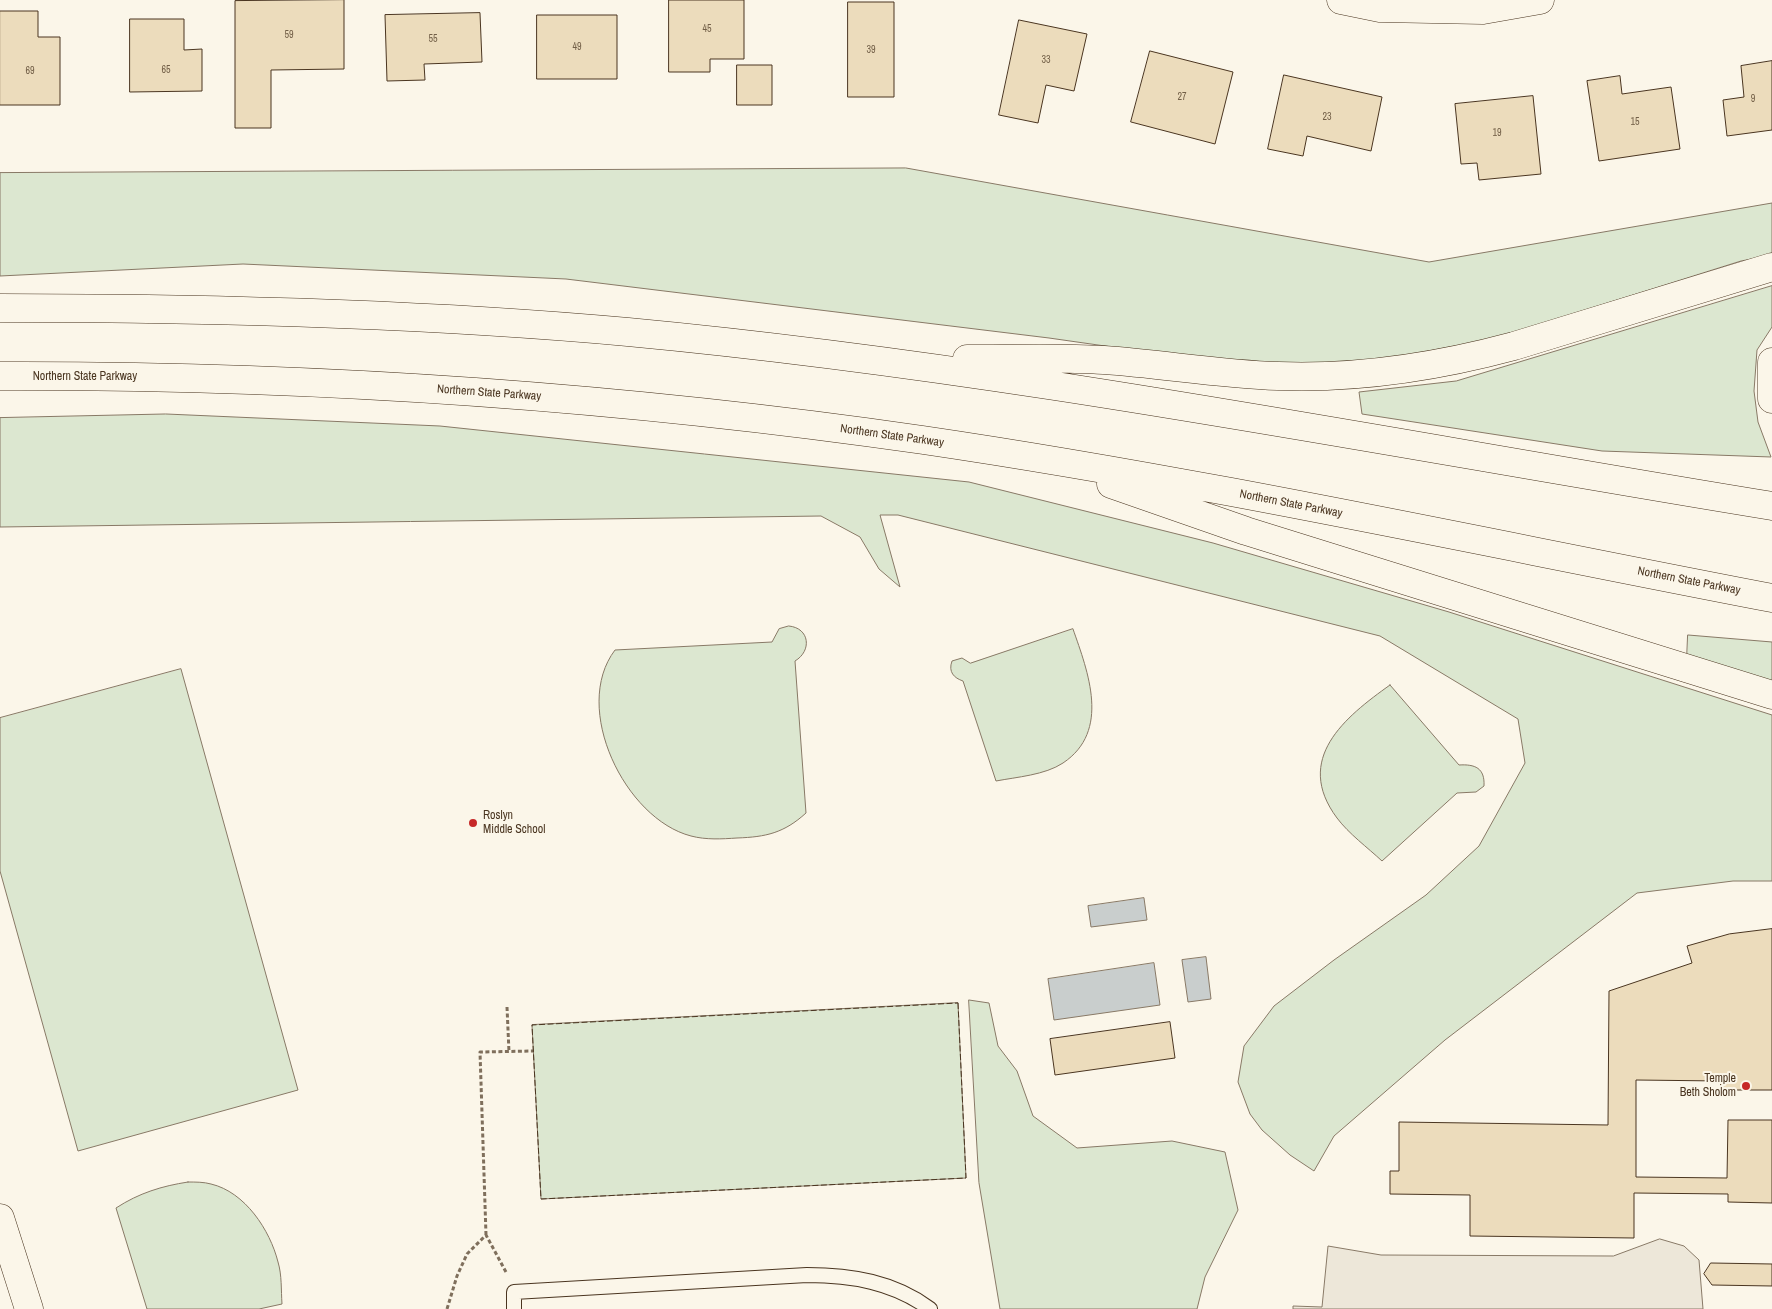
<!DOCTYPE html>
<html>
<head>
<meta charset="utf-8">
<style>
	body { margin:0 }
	canvas { display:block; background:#fbf6e9 }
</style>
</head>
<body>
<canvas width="1772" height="1309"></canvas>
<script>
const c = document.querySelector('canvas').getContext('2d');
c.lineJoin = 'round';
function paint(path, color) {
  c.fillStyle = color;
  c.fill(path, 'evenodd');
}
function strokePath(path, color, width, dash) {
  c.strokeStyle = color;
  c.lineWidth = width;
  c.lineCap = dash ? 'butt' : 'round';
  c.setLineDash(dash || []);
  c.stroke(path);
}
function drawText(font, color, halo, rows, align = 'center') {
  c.font = font + ' "Archivo Narrow",sans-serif';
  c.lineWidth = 4;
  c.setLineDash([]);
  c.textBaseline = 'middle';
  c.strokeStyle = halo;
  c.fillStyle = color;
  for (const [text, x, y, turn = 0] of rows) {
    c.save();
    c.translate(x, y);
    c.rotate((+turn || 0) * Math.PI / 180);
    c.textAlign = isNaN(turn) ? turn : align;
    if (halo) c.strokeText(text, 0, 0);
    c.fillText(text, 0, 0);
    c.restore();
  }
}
const green = new Path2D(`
	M906,168L1429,262L1772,203V255L1741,261L1493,339L1339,368L1231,364L1049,338L566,279L243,264L0,276V173Z
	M1772,286V327L1757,350L1754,391L1758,422L1771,457L1602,451L1362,414L1359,392L1456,381Z
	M166,414L440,426L969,482L1213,543L1449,612L1772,715V881H1733L1637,893L1445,1040L1334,1136L1314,1171L1290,1155L1262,1130L1250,1114L1238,1082L1244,1046L1274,1006L1334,960L1426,895L1479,846L1525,763L1518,719L1380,636L898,515H880L900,587L879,569L860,537L821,516L0,527V418Z
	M789,626C810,628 812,651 795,661L806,813C784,833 766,837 737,838C722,839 706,840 691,836C625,819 571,708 615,650L772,642L779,629Z
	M1073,629C1088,672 1111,731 1063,763C1045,775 1017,777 996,781L963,681C954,678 948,672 952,661L962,658L970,663Z
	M1688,635L1772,642V684L1687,658Z
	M181,669L298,1090L78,1151L0,871V718Z
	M1390,685L1459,765C1475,764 1485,768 1484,786L1476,792L1457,793L1382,861C1367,847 1349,834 1337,818C1293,759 1345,717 1390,685Z
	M969,1000L989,1003L998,1046L1017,1071L1033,1116L1077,1148L1172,1141L1225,1152L1238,1210L1205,1277L1197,1309H1000L979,1183Z
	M958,1003L966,1178L541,1199L532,1025Z
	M188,1182C196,1182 204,1182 211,1184C245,1192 270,1230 278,1262C282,1275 281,1290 282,1304L259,1309H147L116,1208C139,1193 162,1186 188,1182Z`);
const parking = new Path2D(`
	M1660,1239L1684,1246L1699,1260L1703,1309H1293V1306L1322,1307L1328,1246L1381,1255L1613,1256Z`);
const water = new Path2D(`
	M1144,898L1147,920L1091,927L1088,906Z
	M1206,957L1211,999L1188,1002L1182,960Z
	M1154,963L1160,1005L1054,1020L1048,979Z`);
const building = new Path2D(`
	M344,0V69L271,70V128H235V1Z
	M669,0H744V59H710V72H669Z
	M848,2H894V97H848Z
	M0,11H38V37H60V105H0Z
	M480,13L482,62L424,64L425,80L387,81L385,15Z
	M537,15H617V79H537Z
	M130,19H184V50L202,49V91L130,92Z
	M1019,20L1087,34L1074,91L1046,85L1038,123L999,115Z
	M1150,51L1233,72L1215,144L1131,122Z
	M1772,61V130L1727,136L1723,100L1744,97L1741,66Z
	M737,65H772V105H737Z
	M1284,75L1382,97L1371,151L1307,136L1303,156L1268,149Z
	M1620,76L1622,94L1671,87L1680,149L1599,161L1587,81Z
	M1533,96L1541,174L1479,180L1477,163L1461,164L1455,104Z
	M1772,929V1090H1720L1721,1081L1636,1080V1177L1727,1178L1728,1120H1772V1203L1728,1202V1194L1634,1193V1238L1470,1236V1195L1390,1194V1171H1399V1122L1608,1125L1609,991L1692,963L1687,946L1729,934Z
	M1170,1022L1175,1058L1055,1075L1050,1039Z
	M1711,1263L1772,1264V1286L1712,1285L1704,1274Z`);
const path = new Path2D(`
	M507,1007L509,1052
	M486,1235L480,1052L534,1051
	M447,1309L457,1276L467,1254L486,1235L506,1272`);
const lane = new Path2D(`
	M514,1309V1292L807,1275C851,1275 894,1282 930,1309`);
const street = new Path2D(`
	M1341,0L1380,8L1483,10L1540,0`);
const secondary = new Path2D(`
	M0,1218L29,1309`);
const highway = new Path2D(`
	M0,308C209,308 419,313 628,332C1012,368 1391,444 1772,506
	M967,359C1012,359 1058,357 1104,360C1162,364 1219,374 1278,376C1358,379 1436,367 1514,346L1772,267
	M1772,362V399
	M0,376C309,375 618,396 923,440C1208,482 1490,544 1772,598
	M1111,484L1246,531L1772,695`);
const fence = new Path2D(`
	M958,1003L966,1178L541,1199L532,1025Z`);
const markers = [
	[473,823,5,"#c62828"],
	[1746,1086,5,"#c62828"]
];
const numberNames = [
	["45",707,29],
	["59",289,35],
	["55",433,39],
	["49",577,47],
	["39",871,50],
	["33",1046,60],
	["65",166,70],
	["69",30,71],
	["27",1182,97],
	["9",1753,99],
	["23",1327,117],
	["15",1635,122],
	["19",1497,133]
];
const streetNames = [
	["Northern State Parkway",85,377],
	["Northern State Parkway",489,393,4],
	["Northern State Parkway",892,436,8],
	["Northern State Parkway",1291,504,11],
	["Northern State Parkway",1689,581,11]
];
const poiNames = [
	["Roslyn",483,816],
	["Middle School",483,830],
	["Temple",1736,1079,"right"],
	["Beth Sholom",1736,1093,"right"]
];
paint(green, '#dce7d0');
strokePath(green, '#887966', 1);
paint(parking, '#ede7d9');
strokePath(parking, '#887966', 1);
paint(water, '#c9cecd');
strokePath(water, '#887966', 1);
paint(building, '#ecdcbc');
strokePath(building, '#4a3520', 1);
strokePath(lane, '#4a3520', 16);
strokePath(street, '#4a3520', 29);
strokePath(secondary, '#4a3520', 29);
strokePath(highway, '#4a3520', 29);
strokePath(path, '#7f6f5c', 3, [4, 2.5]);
strokePath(lane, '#fbf6e9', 14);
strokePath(street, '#fbf6e9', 28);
strokePath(secondary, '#fbf6e9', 28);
strokePath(highway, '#fbf6e9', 28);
strokePath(fence, '#4a3520', 1, [6, 2.5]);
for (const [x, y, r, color] of markers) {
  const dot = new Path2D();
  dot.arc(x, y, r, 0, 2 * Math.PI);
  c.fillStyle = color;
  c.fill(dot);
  strokePath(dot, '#fbf6e9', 2);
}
drawText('10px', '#725f47', null, numberNames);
drawText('12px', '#4a3520', '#fbf6e9', streetNames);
drawText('12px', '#4a3520', '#fbf6e9', poiNames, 'left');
</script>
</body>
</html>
